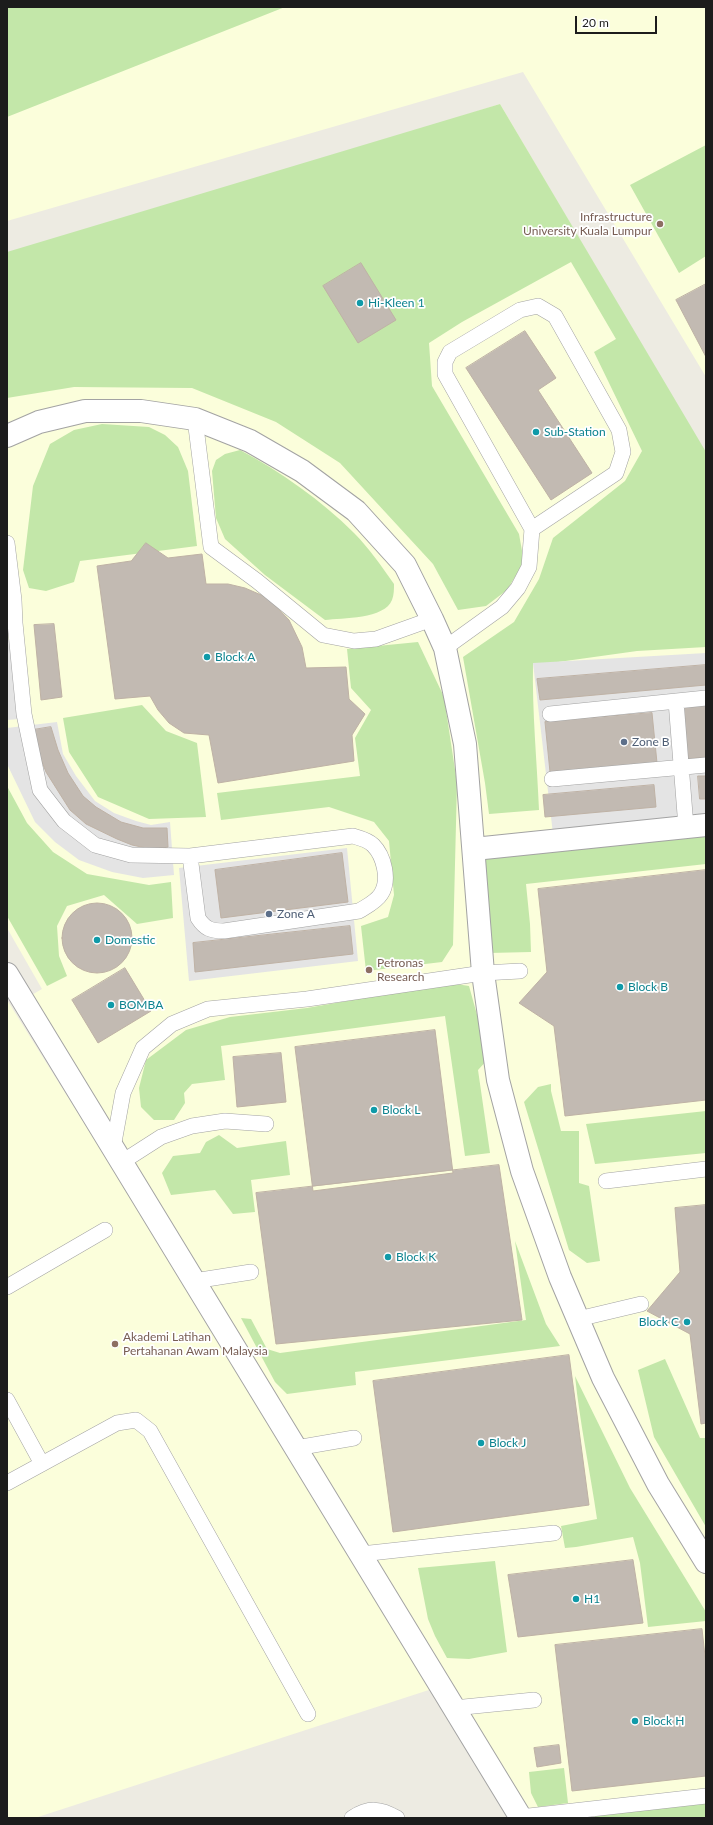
<!DOCTYPE html>
<html>
<head>
<meta charset="utf-8">
<style>
	body { margin:0 }
	#map { position:relative; width:713px; height:1825px; overflow:hidden; background:#edebe2; font-family:Lato,sans-serif }
	canvas { display:block }
	.frame { position:absolute; inset:0; border:8px solid #1c1c1c; pointer-events:none }
	.scale { position:absolute; left:575px; top:16px; width:82px; height:18px; box-sizing:border-box; border:2px solid #1c1c1c; border-top:0; padding-left:5px; font-size:12px; line-height:14px; white-space:nowrap; color:#1c1c1c; -webkit-text-stroke:3px #fff; paint-order:stroke }
</style>
</head>
<body>
<div id="map">
<canvas width="713" height="1825"></canvas>
<div class="frame"></div>
<div class="scale">20 m</div>
</div>
<script>
const c = document.querySelector('canvas').getContext('2d');
c.lineJoin = 'round';
function paint(path, color) {
  c.fillStyle = color;
  c.fill(path, 'evenodd');
}
function strokePath(path, color, width, dash) {
  c.strokeStyle = color;
  c.lineWidth = width;
  c.lineCap = dash ? 'butt' : 'round';
  c.setLineDash(dash || []);
  c.stroke(path);
}
function drawText(font, color, halo, rows, align = 'center') {
  c.font = font + ' Lato,sans-serif';
  c.lineWidth = 3.5;
  c.setLineDash([]);
  c.textBaseline = 'middle';
  c.strokeStyle = halo;
  c.fillStyle = color;
  for (const [text, x, y, turn = 0] of rows) {
    c.save();
    c.translate(x, y);
    c.rotate((+turn || 0) * Math.PI / 180);
    c.textAlign = isNaN(turn) ? turn : align;
    if (halo) c.strokeText(text, 0, 0);
    c.fillText(text, 0, 0);
    c.restore();
  }
}
const education = new Path2D(`
	M7,7H706V377L523,72L7,221Z
	M500,104L706,454V1818H514L435,1688L35,1818H7V1000L168,1257L23,1000L42,989L7,928V259Z`);
const grass = new Path2D(`
	M7,7H285L7,117Z
	M500,104L706,452V647L637,651L551,663H533C532,712 537,761 539,810L489,814L485,783L463,657L514,622L539,579L553,538L625,481L642,451L594,352L616,339L571,262L462,322L429,343L432,386L519,534L524,562L507,590L486,606L458,610L433,564L340,463L276,422L192,388L74,387L7,398V252Z
	M706,145V256L679,273L630,185Z
	M102,424L149,427L165,435L178,447L188,471L197,546L80,561L74,582L46,591L29,588L23,570L33,486L50,444L74,430Z
	M240,450C281,472 321,500 354,533C369,548 382,567 394,584C394,589 394,595 392,600C385,619 342,618 325,620L265,575L225,539L216,518L212,471L216,460L225,454Z
	M418,642L444,697L457,783L453,945L442,962L366,971L361,926L388,917L394,895L389,841L374,822L329,807L221,820L217,793L360,776L355,738L371,710L351,688L347,649Z
	M142,705L166,731L197,743L206,817L149,819L98,797L69,752L63,718Z
	M7,786L27,823L53,852L87,874L149,885L171,882L173,918L137,924L104,895L67,906L57,926L59,956L67,976L47,986L7,916Z
	M706,832V864L526,884L530,924L531,952L489,953L481,856Z
	M450,983L469,986L489,1058L478,1070L490,1153L465,1156L445,1016L221,1046L225,1080L192,1084L184,1093L185,1103L174,1120H154L141,1107L139,1088L146,1060L186,1030L230,1017L307,1008Z
	M551,1084V1091L561,1131H579V1183L589,1186L600,1261L587,1263L569,1250L524,1102L538,1087Z
	M706,1111V1153L595,1164L586,1124Z
	M219,1135L237,1148L286,1141L290,1175L251,1180L255,1212L233,1214L215,1190L171,1195L162,1173L173,1156L200,1153L206,1142Z
	M515,1241L546,1324L560,1346L355,1372L356,1385L287,1394L275,1382L241,1318L251,1319L267,1349L280,1353L526,1320Z
	M665,1359L700,1438H706V1527L654,1437L638,1370Z
	M575,1376L630,1488L706,1612V1621L648,1627L640,1563L633,1537L576,1547L565,1548L561,1526L597,1519C590,1471 580,1424 575,1376Z
	M495,1561L507,1652L469,1659L447,1658L435,1636L428,1619L418,1568Z
	M564,1768L568,1803L538,1807L531,1793L529,1772Z
	M706,1789V1818H595L593,1802Z`);
const parking = new Path2D(`
	M12,639L20,719L7,720V640Z
	M706,653V821L553,834L533,663Z
	M57,722L63,754L76,776L95,801L114,813L136,821L151,825L170,822L174,875L143,878L112,872L79,860L55,842L35,822L7,764V728Z
	M347,848L358,961L189,981L179,868Z`);
const building = new Path2D(`
	M361,263L396,320L358,343L323,286Z
	M706,284V357L676,300Z
	M525,331L556,378L538,390L592,473L551,500L466,368Z
	M146,543L168,558L202,554L206,584H228L245,588L268,598L289,620L302,647L306,668L346,667L349,699L365,714L352,735L354,761L218,783L209,735L184,733L169,723L158,710L150,696L115,699L97,566L131,561Z
	M54,624L62,697L41,700L34,625Z
	M706,665V685L540,700L537,679Z
	M706,705V757L686,759L681,707Z
	M652,713L657,763L550,772L545,722Z
	M51,727L58,750L68,773L83,796L96,807L121,822L143,828H167L168,847L157,849L146,848L132,845L117,839L86,824L70,810L46,772L35,744L33,730Z
	M698,776H706V799H700Z
	M654,785L656,807L545,817L543,795Z
	M342,853L348,902L221,918L215,870Z
	M706,870V1100L565,1116L554,1026L519,1003L547,972L538,889Z
	M62 938a35 35 0 1 1 70 0a35 35 0 1 1-70 0Z
	M350,926L353,954L195,972L193,943Z
	M125,968L151,1011L98,1043L72,1000Z
	M435,1030L453,1173L313,1191L295,1047Z
	M281,1053L286,1102L237,1107L233,1057Z
	M499,1165L522,1320L276,1344L256,1193Z
	M706,1205V1423L701,1424L690,1334L647,1311L680,1272L675,1208Z
	M569,1355L589,1505L393,1532L373,1381Z
	M633,1560L643,1623L518,1637L508,1575Z
	M702,1629L706,1665V1776L572,1791L555,1645Z
	M559,1745L561,1763L537,1767L534,1748Z`);
const lane = new Path2D(`
	M195,419L211,547L257,581L323,635L354,641L376,639L432,619
	M7,543L14,600L15,623L24,714L40,790L64,821L95,845L131,855L190,856L353,836C360,838 368,840 373,845C384,856 390,880 381,894C376,902 367,906 359,911L224,931C211,931 205,929 198,918L190,856
	M445,648L502,607L518,588L529,567L532,529L445,374V362L450,352L520,310L538,306L555,316L619,430L623,452L616,473L532,529
	M676,701L686,827
	M550,714L706,698
	M552,779L706,765
	M113,1148L123,1093L143,1048L172,1024L208,1009L307,999L483,973L520,971
	M122,1162L161,1137L192,1126L225,1121L266,1124
	M606,1181L706,1169
	M194,1281L251,1272
	M7,1287L105,1230
	M578,1319L641,1304
	M7,1400L42,1464
	M296,1448L354,1438
	M7,1483L117,1423L136,1420L150,1431L308,1714
	M361,1554L554,1533
	M454,1708L534,1700
	M520,1817L706,1796
	M352,1818C369,1807 380,1808 397,1818`);
const street = new Path2D(`
	M7,436L39,422L85,411H141L195,419L250,441L302,471L356,511L405,565L432,619L445,648L465,744L483,973L498,1080L522,1171L560,1277L603,1378L658,1484L706,1562
	M474,849L706,825
	M7,974L521,1818`);
const markers = [
	[660,224,4,"#8d6e63"],
	[360,303,4,"#0f9aa8"],
	[536,432,4,"#0f9aa8"],
	[207,657,4,"#0f9aa8"],
	[624,742,4,"#5c6f8a"],
	[269,914,4,"#5c6f8a"],
	[97,940,4,"#0f9aa8"],
	[369,970,4,"#8d6e63"],
	[620,987,4,"#0f9aa8"],
	[111,1005,4,"#0f9aa8"],
	[374,1110,4,"#0f9aa8"],
	[388,1257,4,"#0f9aa8"],
	[687,1322,4,"#0f9aa8"],
	[115,1344,4,"#8d6e63"],
	[481,1443,4,"#0f9aa8"],
	[576,1599,4,"#0f9aa8"],
	[635,1721,4,"#0f9aa8"]
];
const educationNames = [
	["Infrastructure",652,217,"right"],
	["University Kuala Lumpur",652,231,"right"],
	["Petronas",377,963],
	["Research",377,977],
	["Akademi Latihan",123,1337],
	["Pertahanan Awam Malaysia",123,1351]
];
const cultureNames = [
	["Hi-Kleen 1",368,303],
	["Sub-Station",544,432],
	["Block A",215,657],
	["Domestic",105,940],
	["Block B",628,987],
	["BOMBA",119,1005],
	["Block L",382,1110],
	["Block K",396,1257],
	["Block C",679,1322,"right"],
	["Block J",489,1443],
	["H1",584,1599],
	["Block H",643,1721]
];
const serviceNames = [
	["Zone B",632,742],
	["Zone A",277,914]
];
paint(education, '#fbfedb');
paint(grass, '#c3e7a9');
paint(parking, '#e4e4e4');
paint(building, '#c2bab2');
strokePath(building, '#bfb2a5', 1);
strokePath(lane, '#a3a3a3', 16);
strokePath(street, '#a3a3a3', 24);
strokePath(lane, '#fff', 15);
strokePath(street, '#fff', 22);
for (const [x, y, r, color] of markers) {
  const dot = new Path2D();
  dot.arc(x, y, r, 0, 2 * Math.PI);
  c.fillStyle = color;
  c.fill(dot);
  strokePath(dot, '#fff', 1.5);
}
drawText('12px', '#785e54', '#fff', educationNames, 'left');
drawText('12px', '#0d838f', '#fff', cultureNames, 'left');
drawText('12px', '#4e5e75', '#fff', serviceNames, 'left');
</script>
</body>
</html>
